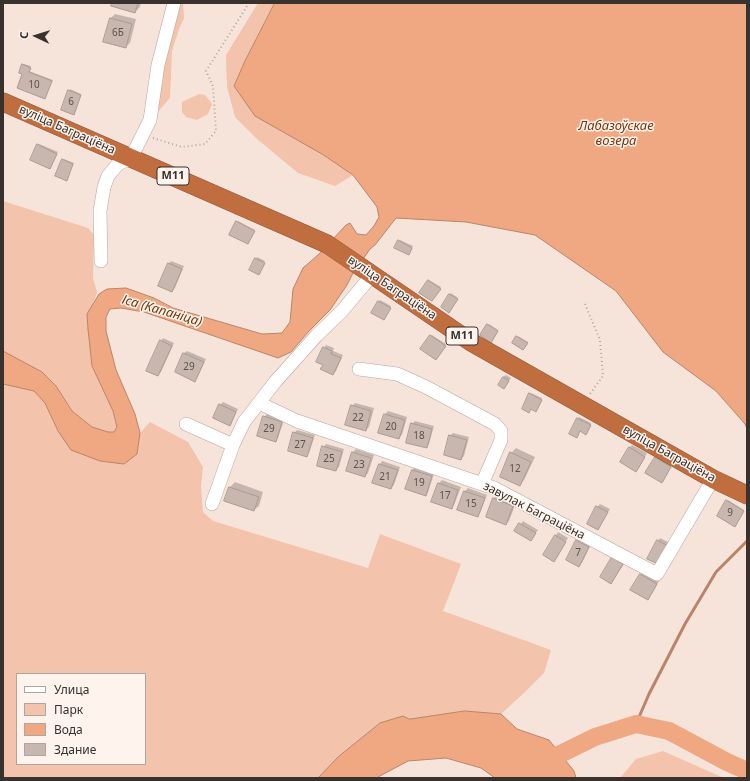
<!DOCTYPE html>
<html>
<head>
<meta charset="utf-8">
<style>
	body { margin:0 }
	#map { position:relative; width:750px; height:781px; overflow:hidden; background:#f6e4db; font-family:"Noto Sans",sans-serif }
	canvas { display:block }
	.frame { position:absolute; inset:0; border:4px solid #38312e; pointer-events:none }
	.legend { position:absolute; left:16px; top:673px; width:130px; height:92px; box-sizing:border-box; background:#fef3ed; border:1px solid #afa5a1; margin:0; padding:5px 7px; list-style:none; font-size:12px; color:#38312e }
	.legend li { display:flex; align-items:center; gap:8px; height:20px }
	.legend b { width:20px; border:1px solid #afa5a1 }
	.north { position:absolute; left:16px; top:16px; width:40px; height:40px; -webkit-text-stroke:3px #fef3ed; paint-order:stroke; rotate:274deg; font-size:11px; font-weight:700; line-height:16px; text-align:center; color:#38312e }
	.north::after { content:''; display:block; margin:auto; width:14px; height:18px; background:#38312e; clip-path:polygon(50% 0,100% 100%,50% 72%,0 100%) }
</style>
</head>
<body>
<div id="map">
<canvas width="750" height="781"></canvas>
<div class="frame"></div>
<ul class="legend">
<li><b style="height:5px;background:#fff"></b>Улица</li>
<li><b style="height:11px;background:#f3c3ab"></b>Парк</li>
<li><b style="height:11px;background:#f0a882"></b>Вода</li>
<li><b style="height:11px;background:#c8b7af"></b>Здание</li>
</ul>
<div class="north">С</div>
</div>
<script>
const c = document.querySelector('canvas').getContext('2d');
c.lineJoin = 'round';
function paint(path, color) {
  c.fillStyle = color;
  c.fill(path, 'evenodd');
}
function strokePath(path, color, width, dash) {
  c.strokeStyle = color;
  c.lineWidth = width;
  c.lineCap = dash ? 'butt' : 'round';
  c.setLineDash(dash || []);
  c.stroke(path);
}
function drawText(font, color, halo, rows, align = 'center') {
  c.font = font + ' "Noto Sans",sans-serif';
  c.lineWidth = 3;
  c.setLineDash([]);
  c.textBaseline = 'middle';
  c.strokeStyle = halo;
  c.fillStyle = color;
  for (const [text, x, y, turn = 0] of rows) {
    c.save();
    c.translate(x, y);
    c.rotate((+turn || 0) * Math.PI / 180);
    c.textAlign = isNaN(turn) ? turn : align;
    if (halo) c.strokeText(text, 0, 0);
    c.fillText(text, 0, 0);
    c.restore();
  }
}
const green = new Path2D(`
	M181,3H183L184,18L179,29L172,51L170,98L154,116L163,66Z
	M258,3H275L245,61L235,86L322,154L353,175L335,186L298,173L257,139L235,117L227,87L226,55Z
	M199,94L205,95L212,104L208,114L197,120L186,117L182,112V102Z
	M3,201L88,228L94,235L93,278L97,292L92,307L87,314L92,366L113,411L117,427L114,432H108L92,427L72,411L56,386L3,351Z
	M3,384L34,391L45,403L58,431L124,464L137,454L140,433L150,422L188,442L203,467L201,487L203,512L213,521L368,568L380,534L461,564L443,611L551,650L544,673L524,693L501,714L465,711L380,723L338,757L318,778H3ZM17,674H145V764H17Z
	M663,751L724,778H620L636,759Z`);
const water = new Path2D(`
	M275,3H747V429L745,424L716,391L663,352L616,291L535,235L466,222L396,218L375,245L370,249L352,275L347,285L330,310L309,331L291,352L278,358L144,312L121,308L110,309L106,317V331L116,370L135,414L140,433L137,454L124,464L100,461L71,450L58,431L45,403L34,391L3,384V351L42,372L56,386L72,411L92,427L108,432H114L117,427L113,411L92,366L88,329L87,314L99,294L107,289L126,288L154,298L173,308L262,334L282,333L290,322L293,289L303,268L318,255L346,225L350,223L357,234L366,235L374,226L379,217L377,207L353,175L322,154L255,116L234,86L245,61Z
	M465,711L501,714L517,729L549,740L574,771L576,778H495L481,768L446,758L408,761L378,777V778H318L338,757L380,723L403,716L409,719Z`);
const shadow = new Path2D(`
	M113,3H141L140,7L135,12Z
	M115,14L136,19L130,43L125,47L111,18Z
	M24,64L31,66L29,71L53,80L45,98L23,73V65Z
	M70,89L81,94L75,112L69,91Z
	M39,144L58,152L50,168L38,145Z
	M64,159L74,163L67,178L63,160Z
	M238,221L255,230L249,242L237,222Z
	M400,240L413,246L410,253L399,241Z
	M257,257L265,261L259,273L256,259Z
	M171,261L184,266L175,288L172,291L169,264Z
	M429,280L441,287L433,299L428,281Z
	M451,293L458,298L450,310L442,307Z
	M380,300L391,306L385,317L373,312Z
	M489,324L498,330L492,340L488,325Z
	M432,335L446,344L437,358L431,336Z
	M518,336L528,342L524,348L517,337Z
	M163,338L174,343L161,372L158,375L161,341Z
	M326,345L334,348L333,351L343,355L336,371L333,374L324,364V348Z
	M187,351L206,359L197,378L195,380L176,372L184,353Z
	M506,375L511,378L507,384L503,377Z
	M531,393L542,398L537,409L530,394Z
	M223,402L238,409L232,421L230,424L220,405Z
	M355,403L374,408L369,427L366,430L352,406Z
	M388,411L407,417L402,435L399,438L385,414Z
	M267,414L284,420L278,438L276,440L264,417Z
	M579,417L591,423L587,432L580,430L571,433Z
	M415,421L434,426L429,444L426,447L412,424Z
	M297,430L315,435L309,453L306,456L294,433Z
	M453,433L469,437L464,456L461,459L450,436Z
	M326,444L344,449L339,467L336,470L323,447Z
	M632,445L647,453L639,468L629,448Z
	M516,448L535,457L524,480L520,485L511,453Z
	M356,449L374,455L368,473L365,476L353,452Z
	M656,457L671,465L663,480L655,458Z
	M382,461L400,467L394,485L391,488L380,464Z
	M415,467L434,474L428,492L425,495L412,470Z
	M442,480L461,487L454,505L451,508L433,501L439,483Z
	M235,482L263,492L259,506L254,510L225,500L230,487Z
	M468,488L487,495L480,513L477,516L459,509L465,491Z
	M497,496L516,503L509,521L506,524L494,498Z
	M728,500L744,510L736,524L727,501Z
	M600,504L610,509L598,529L597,507Z
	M523,521L538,530L531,540L516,531Z
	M558,532L568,538L554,561L544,555Z
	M580,538L591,544L582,563L579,565L577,541Z
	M660,538L670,543L661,560L658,541Z
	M613,558L626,561L611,583Z
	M643,571L659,581L650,596L641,574Z`);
const stream = new Path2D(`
	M636,724L649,694L685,624L716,572L747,541`);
const river = new Path2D(`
	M538,765L595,737L636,724L669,731L727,762L747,771`);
const building = new Path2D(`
	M112,3H138L135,13L111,6Z
	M110,18L132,24L126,48L103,42Z
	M22,64L31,68L29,72L52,81L45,99L17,88L22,74L19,73Z
	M68,90L81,95L74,115L61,110Z
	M37,144L57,154L50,169L30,160Z
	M62,159L73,164L67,181L55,176Z
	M236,221L255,231L248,244L229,235Z
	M398,240L412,248L409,255L394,248Z
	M255,258L265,263L259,275L249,270Z
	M168,263L182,269L172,292L158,286Z
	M428,280L441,289L432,301L419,293Z
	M449,294L458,299L449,313L441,307Z
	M378,301L391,308L384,320L371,313Z
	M487,324L498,331L491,343L480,335Z
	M430,335L446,346L436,360L420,349Z
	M516,336L528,343L523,350L512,343Z
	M160,340L172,346L158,376L146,371Z
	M323,347L332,351L331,354L341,358L333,375L320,369L323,365L316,362Z
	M183,353L204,362L195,382L175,372Z
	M503,377L509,381L504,389L498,385Z
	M529,393L542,400L536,412L531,409L529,413L522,409Z
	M219,404L236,412L230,426L213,418Z
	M351,405L371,411L366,431L345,425Z
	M384,414L405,420L399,439L378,433Z
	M263,416L282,422L276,442L257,436Z
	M577,418L591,425L586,435L580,431L577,438L569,434Z
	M411,423L432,429L427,448L406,443Z
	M293,432L313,438L307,457L288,451Z
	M449,435L467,440L461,460L444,455Z
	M322,446L342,452L336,471L317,466Z
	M629,447L645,457L636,472L620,462Z
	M352,452L371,458L365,477L346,471Z
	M510,452L531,462L520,486L500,477Z
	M655,457L671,467L662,483L645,473Z
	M379,464L398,470L391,489L372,483Z
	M412,470L432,476L426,496L405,489Z
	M438,483L458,490L452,509L431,502Z
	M229,487L259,497L254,511L224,501Z
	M464,491L485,498L478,517L457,510Z
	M493,498L513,506L506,525L486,517Z
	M726,500L744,511L735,527L717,516Z
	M596,506L608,512L598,530L587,524Z
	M519,523L536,533L531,541L514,531Z
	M555,535L566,542L554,562L543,555Z
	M576,540L589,547L579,567L566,560Z
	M657,540L668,546L658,564L647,559Z
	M612,557L623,564L611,584L600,577Z
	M640,574L657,584L648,600L630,590Z`);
const path = new Path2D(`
	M153,138L182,147L205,144L216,131L213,86L206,71L249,3
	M585,304L600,340L603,376L590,394`);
const minor = new Path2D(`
	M101,261L100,211L104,187L108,176L118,164L131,158L150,120L158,65L174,3
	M359,369L397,374L426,387L495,424L501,431V440L482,484
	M259,403L297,421L494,488L657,574L713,479
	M186,424L233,445L212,504
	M233,445L244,422L275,382L317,335L342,311L372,275`);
const highway = new Path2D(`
	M3,102L327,244L471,342L713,479L747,495`);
const numberNames = [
	["6Б",118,33],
	["10",34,85],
	["6",71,102],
	["29",189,367],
	["22",358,418],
	["20",391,427],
	["29",269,429],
	["18",419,436],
	["27",300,445],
	["25",329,459],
	["23",359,465],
	["12",515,469],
	["21",385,477],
	["19",419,483],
	["17",445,496],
	["15",471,504],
	["9",730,513],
	["7",578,553]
];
const shields = [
	[173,176,32],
	[462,336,32]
];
const shieldNames = [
	["М11",173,176],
	["М11",462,336]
];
const streetNames = [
	["вуліца Баграціёна",67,130,24],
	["вуліца Баграціёна",392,288,34],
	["вуліца Баграціёна",669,454,29],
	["завулак Баграціёна",534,511,27]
];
const waterNames = [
	["Лабазоўскае",616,126],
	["возера",616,141],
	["Іса (Капаніца)",162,311,16]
];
paint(green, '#f3c3ab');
paint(water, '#f0a882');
strokePath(water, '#b98469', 1);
paint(shadow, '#0003');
strokePath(stream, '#b98469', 3);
strokePath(river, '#f0a882', 18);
paint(building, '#c8b7af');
strokePath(building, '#ab9a92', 1);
strokePath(minor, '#b7a69d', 14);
strokePath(highway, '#905839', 19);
strokePath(path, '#b4a69f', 2, [1, 3]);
strokePath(minor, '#fff', 13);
strokePath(highway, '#c06d3f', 18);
drawText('10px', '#5c524e', null, numberNames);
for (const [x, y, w] of shields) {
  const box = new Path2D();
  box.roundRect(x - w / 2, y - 9, w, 18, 3);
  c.fillStyle = '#fef3ed';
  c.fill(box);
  strokePath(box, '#38312e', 1);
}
drawText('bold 11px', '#38312e', null, shieldNames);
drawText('12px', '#38312e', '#fef3ed', streetNames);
drawText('italic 13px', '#77360b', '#fef3ed', waterNames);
</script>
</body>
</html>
